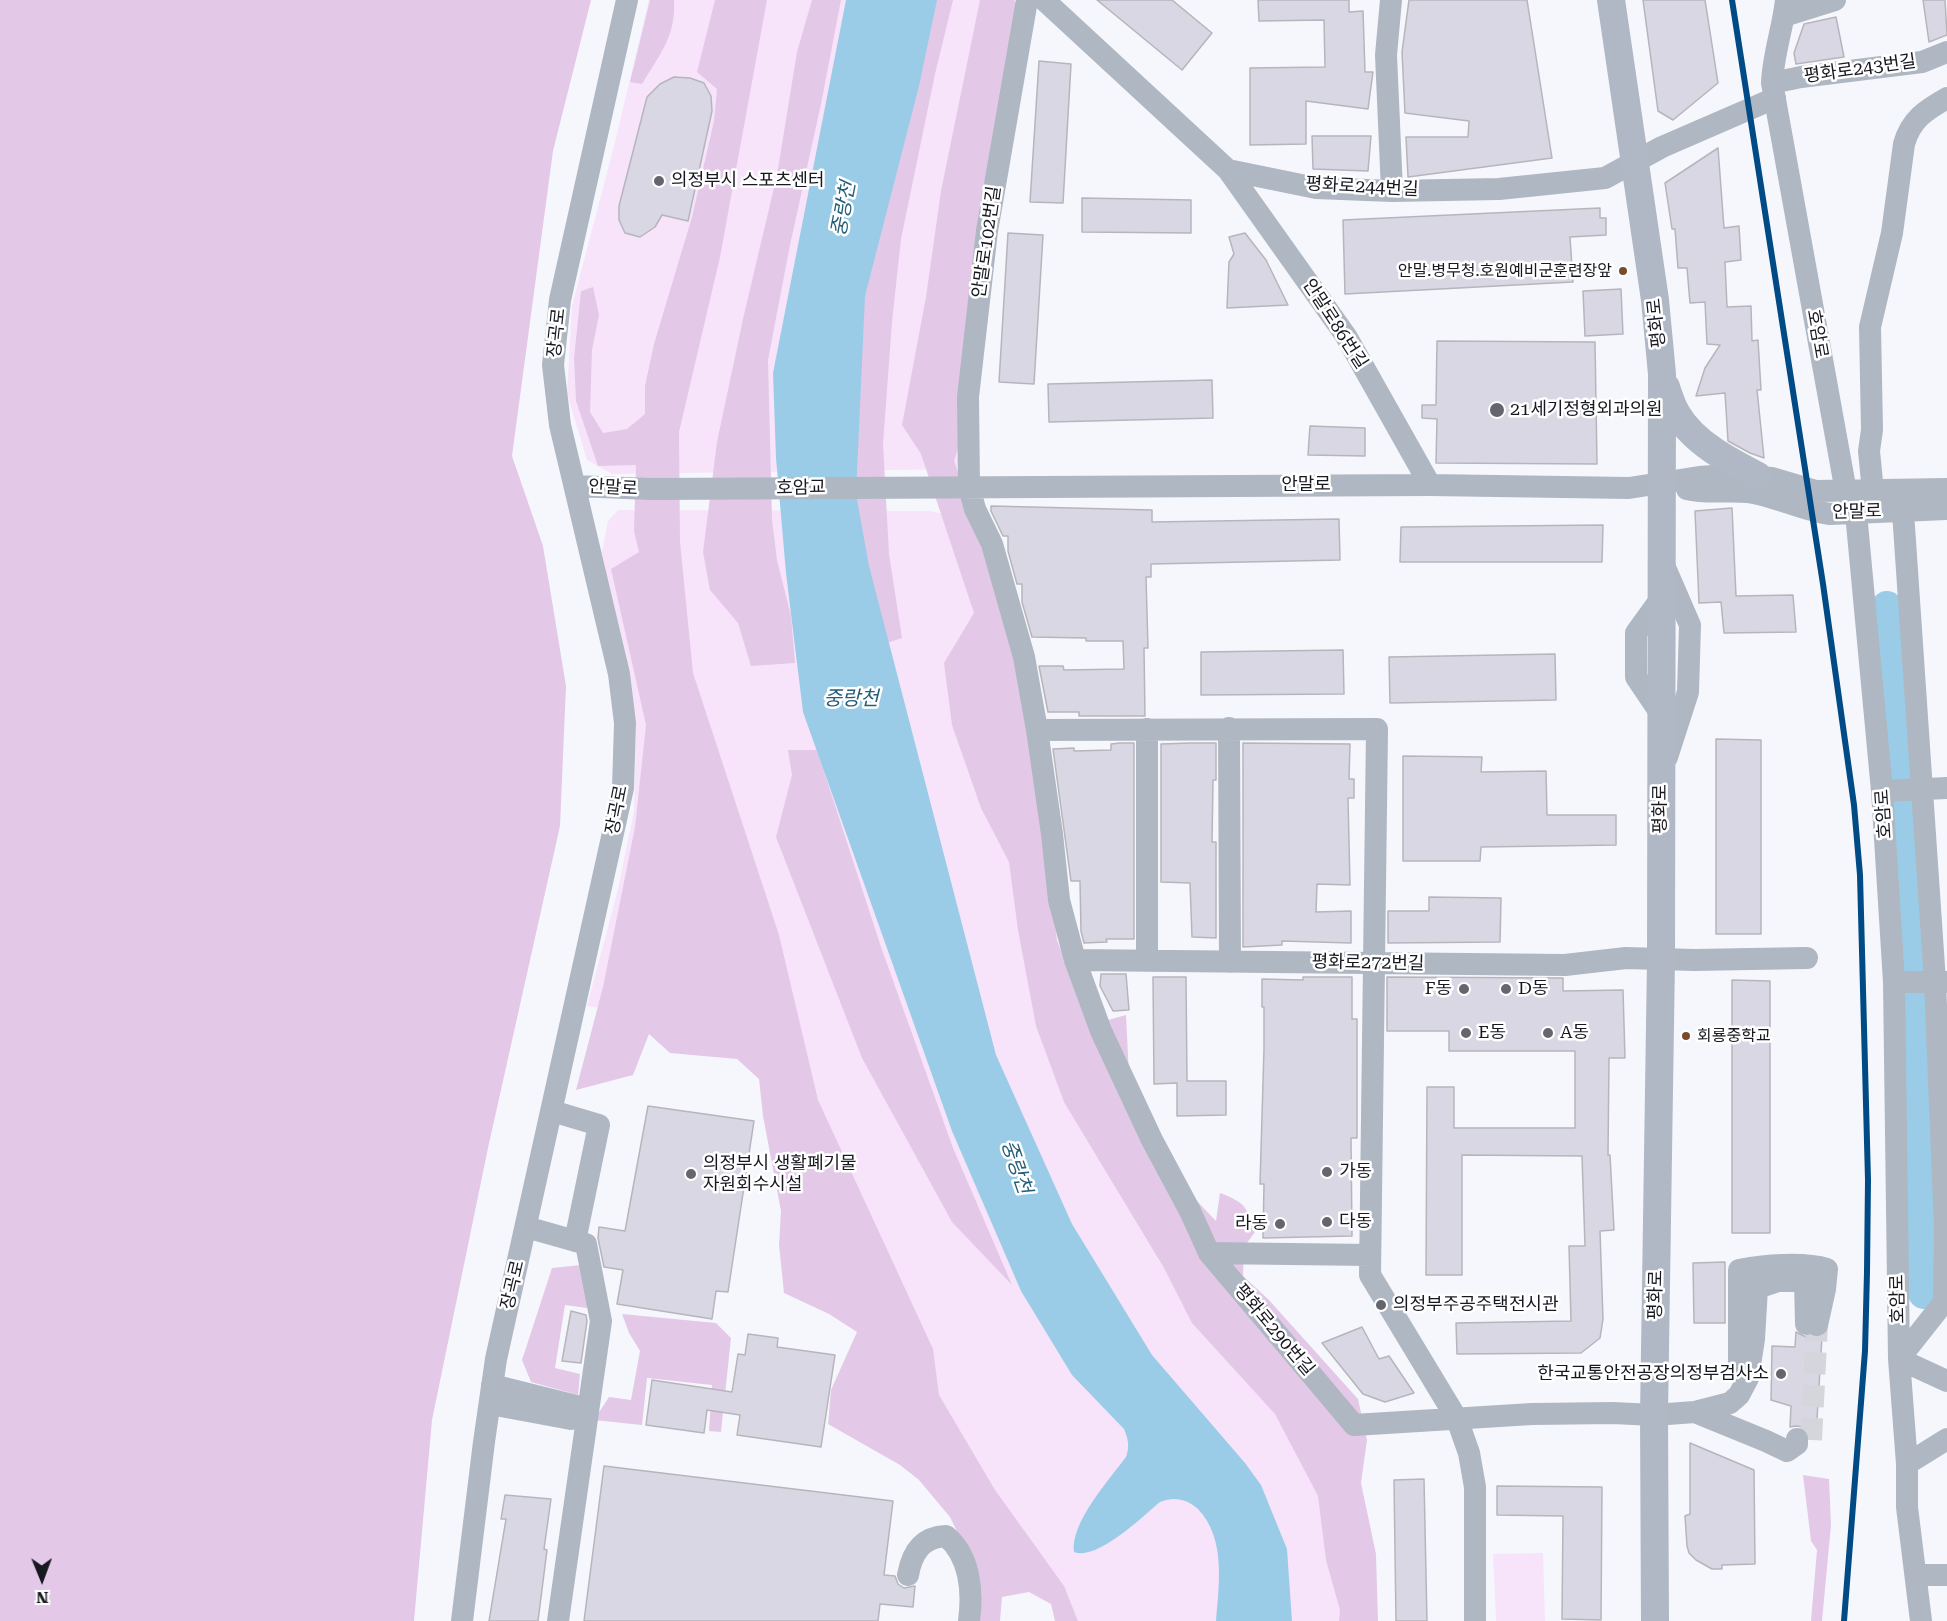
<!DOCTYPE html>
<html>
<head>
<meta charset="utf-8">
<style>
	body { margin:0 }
	#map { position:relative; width:1947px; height:1621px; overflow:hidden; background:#f6f7fc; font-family:"Roboto Serif",serif }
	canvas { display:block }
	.north { position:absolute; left:12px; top:1549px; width:60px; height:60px; -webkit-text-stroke:4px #fff; paint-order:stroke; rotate:179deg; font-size:16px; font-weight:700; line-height:24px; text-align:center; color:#171820 }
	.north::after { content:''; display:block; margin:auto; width:21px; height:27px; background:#171820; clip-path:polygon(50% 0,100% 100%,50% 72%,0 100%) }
</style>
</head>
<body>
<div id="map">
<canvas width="1947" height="1621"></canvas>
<div class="north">N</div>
</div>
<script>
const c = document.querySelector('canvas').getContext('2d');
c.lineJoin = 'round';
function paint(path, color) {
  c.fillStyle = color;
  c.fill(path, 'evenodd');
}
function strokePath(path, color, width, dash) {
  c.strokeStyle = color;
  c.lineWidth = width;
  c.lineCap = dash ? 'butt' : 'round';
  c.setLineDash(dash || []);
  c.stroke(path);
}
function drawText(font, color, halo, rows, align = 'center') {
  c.font = font + ' "Roboto Serif","Noto Sans KR",serif';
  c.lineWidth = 5;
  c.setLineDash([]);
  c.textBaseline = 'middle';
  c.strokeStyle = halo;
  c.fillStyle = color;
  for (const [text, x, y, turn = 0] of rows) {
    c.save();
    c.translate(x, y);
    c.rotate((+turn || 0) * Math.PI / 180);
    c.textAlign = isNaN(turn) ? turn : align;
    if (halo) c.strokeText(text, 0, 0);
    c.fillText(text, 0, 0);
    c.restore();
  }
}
const green = new Path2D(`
	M649,0H1018L958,469L612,474L587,460L567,394L572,306L614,146Z
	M618,510L930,511L944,514L984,550L1054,943L1275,1350L1366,1621H1055L1048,1588L901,1342L761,1035L587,1006L618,889L634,811L636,733L602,552L608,521Z
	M1543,1553L1545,1621H1496L1493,1554Z`);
const forest = new Path2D(`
	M0,0H591L553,151L512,456L543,546L566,686L560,826L488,1148L432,1420L414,1621H0Z
	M650,0H674C676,36 660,54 642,84L630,82Z
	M715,0H767L720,257L679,432L680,542L693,673L779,935L818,1100L933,1349L939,1395L995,1490L1064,1586L1078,1621H1055L1051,1604L1029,1592L1002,1597L1000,1621H973L972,1563L950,1517L919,1480L900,1465L828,1424L831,1390L857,1332L829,1314L784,1293L779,1245L781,1211L763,1116L759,1079L737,1059L670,1053L649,1034L633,1075L576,1090L603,987L635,827L646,725L611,569L639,552L634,531L636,465L598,466L576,401L574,358L581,291L593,287L599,315L592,350L590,412L603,433L627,429L645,414V386L654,344L692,217L714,121L717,89L697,72Z
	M812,0H841L821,104L790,245L768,360L772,520L777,560L791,616L795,663L751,666L738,623L710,590L703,552L717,442L743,319L777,175L797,52Z
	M916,0H953L935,74L901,239L892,322L883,444L889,554L902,638L871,648L831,438Z
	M980,0H1014L1020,12L974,397L954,461L982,535L1029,705L1057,940L1090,1025L1126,1015L1131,1116L1196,1200L1216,1221L1220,1193C1246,1203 1246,1206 1255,1232L1244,1247L1243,1276L1268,1299L1358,1399L1367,1440L1361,1483L1376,1554L1378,1621H1339L1340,1610L1326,1560L1318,1496L1275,1414L1192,1323L1164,1268L1064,1102L1036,1026L1018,930L1009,862L981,808L952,725L944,663L974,613L921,454L902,425L926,297L941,191Z
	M788,750H817L881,947L953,1148L1012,1285L952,1222L862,1058L776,837L792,775Z
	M581,1265L594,1309L565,1305L555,1368L580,1374L578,1395L531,1382L522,1360L552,1268Z
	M622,1314L716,1323L731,1338L721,1432L709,1431L712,1385L647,1378L642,1425L594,1420L609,1397L631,1400L640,1351L629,1333Z
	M1803,1475L1829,1479L1831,1525L1822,1621H1811L1817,1550L1811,1541Z`);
const water = new Path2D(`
	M846,0H937L919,86L865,296L856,494L869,566L996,1055L1072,1224L1152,1355L1245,1463L1261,1485L1287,1549L1292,1621H1216C1219,1585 1226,1538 1198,1509C1187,1499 1174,1496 1160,1502C1142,1517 1097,1561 1074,1552C1070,1523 1109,1480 1126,1457C1130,1446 1128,1439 1124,1429L1072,1375L1021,1291L952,1131L803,712L786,573L776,458L773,373Z`);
const river = new Path2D(`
	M1887,607L1909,855L1919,1015L1924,1293`);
const building = new Path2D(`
	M1097,0H1172L1212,33L1182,70Z
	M1258,0H1349V12L1363,11L1365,72H1373L1368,109L1306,101V144L1250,145V68L1325,67L1324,20L1259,21Z
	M1409,0H1527L1552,158L1408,177L1406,137H1468L1469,121L1405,113L1402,52Z
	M1643,0H1705L1718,83L1673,120L1658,111Z
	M1923,0H1945L1947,35L1929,42Z
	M1836,17L1844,57L1796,64L1794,53L1804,24Z
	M1039,61L1071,64L1063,203L1030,202Z
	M674,77L690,78L704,83L711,96L712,111L688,221L662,215L655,227L640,237L625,233L619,220V206L647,97L660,84Z
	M1312,136H1371L1368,171L1313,169Z
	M1718,148L1724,228L1739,226L1741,260L1725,262L1727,307L1751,306L1752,341L1758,340L1761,390H1757L1764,458L1750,453L1728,441L1725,393L1696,396L1705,368L1720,345L1707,344L1705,302L1690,303L1687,268H1678L1675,229H1672L1665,183Z
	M1082,198L1191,200V233L1082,232Z
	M1600,208V218H1606V235L1570,237L1573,282L1345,294L1343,220Z
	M1008,233L1043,235L1034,384L999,382Z
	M1245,233L1266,260L1288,305L1227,308L1229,262L1234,254L1229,237Z
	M1621,289L1623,334L1585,336L1583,291Z
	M1437,341L1595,342L1597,464L1436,463L1437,419L1422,418V405H1436Z
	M1212,380L1213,418L1049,422L1048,384Z
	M1310,426L1365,428V456L1308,455Z
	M991,506L1152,510V522L1339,519L1340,560L1151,564V577H1146L1148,648H1144L1145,716H1079V712H1048L1039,666H1063L1064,670L1124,669L1123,641H1086V638L1032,637L1022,602V584H1017L1008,551V536H1003L991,511Z
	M1732,508L1736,596L1793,595L1796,632L1724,633L1721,602L1699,603L1695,511Z
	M1603,525L1602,562H1400L1401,527Z
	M1343,650L1344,694L1201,695V652Z
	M1555,654L1556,700L1390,703L1389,657Z
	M1716,739L1761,740V934H1716Z
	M1120,743H1134V939H1106L1107,942L1084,943L1081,931L1080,881H1071L1053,749L1074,748V751L1111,750V744Z
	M1190,743H1216V780H1213L1212,842H1216V938L1192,937L1190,883L1161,882V744Z
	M1243,743L1350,744L1349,779H1354V798H1348L1350,885L1317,884L1316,912L1351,911V943L1282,941V945L1243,947Z
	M1403,756L1482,757L1481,772L1546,771L1547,815H1616V845L1481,847L1480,861H1403Z
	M1429,897L1501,898L1500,942L1388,943V911H1429Z
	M1101,974H1126L1129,1010L1113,1011L1100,986Z
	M1153,977H1186L1187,1081H1226V1115L1177,1116V1083L1154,1084Z
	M1303,977H1352V1019H1357V1138H1351L1352,1236L1263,1238L1264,1184H1260L1264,1049V1007H1262V979L1303,980Z
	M1387,977L1563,978V991L1623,990L1625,1058H1609L1608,1155H1610L1614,1230L1600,1231L1603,1319L1600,1338L1581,1353L1457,1354L1456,1323L1571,1321L1569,1246H1585L1582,1156L1462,1155V1275H1426L1427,1087H1454V1128H1575V1051H1449V1031H1387Z
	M1732,980L1770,981V1233H1732Z
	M648,1106L754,1121L728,1292L716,1291L712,1319L617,1304L623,1270L604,1267L598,1238L599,1227L625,1231Z
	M1725,1262V1323H1694L1693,1263Z
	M571,1311L586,1315L587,1321L581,1363L562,1361Z
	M1362,1327L1379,1359L1389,1356L1414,1393L1385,1402L1363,1394L1322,1343Z
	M1796,1332L1806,1337H1822L1816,1435H1809L1803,1427L1796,1426L1790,1427L1791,1406L1771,1400L1772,1346L1795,1347Z
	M748,1334L778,1338L777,1347L835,1355L821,1447L737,1435L740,1415L707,1410L704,1433L646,1425L652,1380L732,1392L738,1354L745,1355Z
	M1690,1443L1754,1470L1755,1564L1722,1565V1569H1712L1696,1560L1689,1553L1687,1546L1685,1516L1690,1514Z
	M604,1466L893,1501L884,1575L895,1576L898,1584L904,1588L915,1586L913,1607L880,1604L878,1621H584Z
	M1424,1479L1427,1621H1396L1394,1480Z
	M1497,1486L1602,1487L1601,1620L1562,1619L1563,1516L1497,1515Z
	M505,1495L551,1499L544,1549L547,1550L538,1621H489L506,1519H501Z`);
const minorTunnel = new Path2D(`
	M1811,1440L1817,1325`);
const minor = new Path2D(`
	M1027,0L987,231L968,397L969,487L975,509L992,544L1024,657L1037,730L1052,834L1059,900L1075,960L1101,1031L1152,1140L1190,1211L1209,1253L1354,1425L1532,1414L1613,1413L1654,1415L1695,1412L1730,1403L1739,1395L1748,1378L1754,1339L1757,1288L1778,1281H1805L1806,1324
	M1044,0L1228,170L1316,188L1392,191L1499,189L1605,178L1662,147L1775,98
	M1391,0L1386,55L1392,191
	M1786,0C1783,28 1773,55 1772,83L1846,492L1856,513L1882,791L1894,982L1899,1359L1907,1464V1507L1921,1621
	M1784,16L1835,0
	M1772,83L1801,77L1922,62L1947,52
	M1228,170L1346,336L1430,485
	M575,486L651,489L1430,485L1629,488L1699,477L1727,475L1772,478L1816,491L1947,489
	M1687,489C1707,494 1727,490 1748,492C1776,496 1802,510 1830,514L1947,509
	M1873,492L1869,451L1872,430L1870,327L1892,233L1904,144C1911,119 1926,110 1947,98
	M1903,512L1935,981L1945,1229L1944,1302L1899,1359L1947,1381
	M1664,565L1690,625L1688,692L1667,757
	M1661,714L1636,677V633L1662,597
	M1229,728L1230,962
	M1037,730L1377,729L1370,1275L1457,1419L1469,1453L1475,1487V1621
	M1882,791L1947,788
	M1075,960L1565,965L1626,958L1694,960L1807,958
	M1147,960V729
	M1894,982H1947
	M552,1111L599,1125L575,1241
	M526,1227L586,1244L601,1321L558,1621
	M1209,1253L1370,1255
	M1739,1367V1270C1763,1265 1804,1262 1827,1269L1825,1289L1817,1325
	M492,1385L588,1409
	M490,1404L571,1419
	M1695,1412L1766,1441L1787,1451L1797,1444V1439
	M1907,1464L1947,1439
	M908,1575C912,1553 922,1537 946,1536C970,1556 973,1591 969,1621
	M1916,1575H1947
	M462,1621L484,1442L496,1359L623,788L625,723L619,674L560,425L553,365L560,300L627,0`);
const major = new Path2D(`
	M1611,0L1655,300L1662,374L1661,960L1654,1415L1655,1621
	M1666,387C1669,396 1672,406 1677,414C1694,443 1729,461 1758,476`);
const metro1 = new Path2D(`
	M1732,0L1823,584L1854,805L1860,875L1868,1180L1867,1272L1865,1351L1844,1621`);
const markers = [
	[659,181,6,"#65666d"],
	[1623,271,5,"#7a4b2a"],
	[1497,410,8,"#65666d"],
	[1464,989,6,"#65666d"],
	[1506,989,6,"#65666d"],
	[1466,1033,6,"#65666d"],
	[1548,1033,6,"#65666d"],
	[1686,1036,5,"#7a4b2a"],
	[1327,1172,6,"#65666d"],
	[691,1174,6,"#65666d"],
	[1327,1222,6,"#65666d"],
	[1280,1224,6,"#65666d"],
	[1381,1305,6,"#65666d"],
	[1781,1374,6,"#65666d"]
];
const busNames = [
	["안말.병무청.호원예비군훈련장앞",1612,271],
	["회룡중학교",1697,1036,"left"]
];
const streetNames = [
	["평화로243번길",1860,69,-8],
	["평화로244번길",1362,187,3],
	["안말로102번길",987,242,-82],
	["평화로",1657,323,-96],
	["안말로86번길",1335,324,57],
	["장곡로",557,333,-84],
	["호암로",1817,334,80],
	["안말로",1306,485],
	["안말로",613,488,3],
	["호암교",801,488,-1],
	["안말로",1857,512,-1],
	["평화로",1661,809,-90],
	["장곡로",617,810,-79],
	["호암로",1884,814,-94],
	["평화로272번길",1368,963,1],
	["장곡로",513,1285,-77],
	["평화로",1656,1295,-89],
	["호암로",1898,1299,-91],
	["평화로290번길",1274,1330,50]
];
const poiNames = [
	["의정부시 스포츠센터",671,181],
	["21세기정형외과의원",1510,410],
	["F동",1452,989,"right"],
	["D동",1518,989],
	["E동",1478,1033],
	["A동",1560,1033],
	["의정부시 생활폐기물",703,1164],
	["자원회수시설",703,1185],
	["가동",1339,1172],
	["다동",1339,1222],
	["라동",1268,1224,"right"],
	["의정부주공주택전시관",1393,1305],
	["한국교통안전공장의정부검사소",1769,1374,"right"]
];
const waterNames = [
	["중랑천",844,209,-79],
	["중랑천",851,699],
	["중랑천",1016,1167,71]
];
paint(green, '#f7e4fa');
paint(forest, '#e3c9e7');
paint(water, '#9acce8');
strokePath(river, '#9acce8', 32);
paint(building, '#dad7e4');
strokePath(building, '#b6b5bc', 1.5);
strokePath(minorTunnel, '#d5d6db', 22, [22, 11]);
strokePath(minor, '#afb7c2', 22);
strokePath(major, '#b0b8c5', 28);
strokePath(metro1, '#004a85', 6);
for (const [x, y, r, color] of markers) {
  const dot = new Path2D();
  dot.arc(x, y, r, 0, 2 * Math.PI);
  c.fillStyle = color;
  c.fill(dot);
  strokePath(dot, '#fff', 2);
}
drawText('16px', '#171820', '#fff', busNames, 'right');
drawText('18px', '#171820', '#fff', streetNames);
drawText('18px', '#171820', '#fff', poiNames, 'left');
drawText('italic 20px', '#265e78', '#fff', waterNames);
</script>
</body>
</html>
